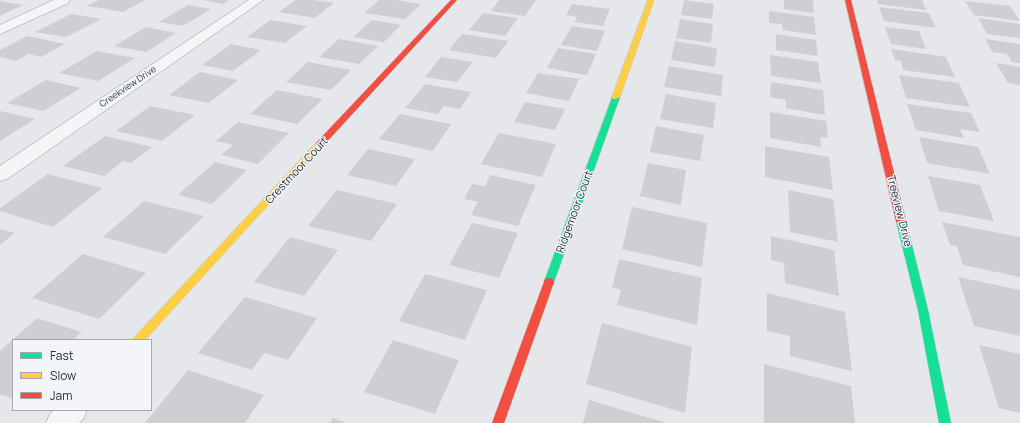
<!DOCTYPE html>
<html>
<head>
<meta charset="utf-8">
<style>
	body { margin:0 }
	#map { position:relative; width:1020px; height:423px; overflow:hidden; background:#e5e7ea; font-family:Manrope,sans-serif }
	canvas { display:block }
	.legend { position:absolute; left:12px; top:339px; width:140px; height:72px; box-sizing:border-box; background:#f3f5f9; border:1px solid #a2a7b1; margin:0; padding:5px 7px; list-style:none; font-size:12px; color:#293245 }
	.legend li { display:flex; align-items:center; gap:8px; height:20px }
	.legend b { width:20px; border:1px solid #a2a7b1 }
</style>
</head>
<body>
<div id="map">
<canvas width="1020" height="423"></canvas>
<ul class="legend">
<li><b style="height:5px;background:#16e098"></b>Fast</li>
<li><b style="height:5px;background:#ffcf43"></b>Slow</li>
<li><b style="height:5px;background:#f24e42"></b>Jam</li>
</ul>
</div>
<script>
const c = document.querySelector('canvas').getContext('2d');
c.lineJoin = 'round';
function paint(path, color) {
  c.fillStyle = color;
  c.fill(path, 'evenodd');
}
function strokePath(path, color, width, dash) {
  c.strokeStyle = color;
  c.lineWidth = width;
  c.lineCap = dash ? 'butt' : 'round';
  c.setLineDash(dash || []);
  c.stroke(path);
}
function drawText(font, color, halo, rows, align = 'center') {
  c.font = font + ' Manrope,sans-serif';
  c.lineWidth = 3;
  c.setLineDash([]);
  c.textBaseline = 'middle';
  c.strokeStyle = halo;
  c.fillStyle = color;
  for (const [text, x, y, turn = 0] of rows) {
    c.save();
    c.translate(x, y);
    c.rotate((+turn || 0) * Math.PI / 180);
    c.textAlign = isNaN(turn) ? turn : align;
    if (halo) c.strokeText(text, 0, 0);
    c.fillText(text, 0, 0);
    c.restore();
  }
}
const building = new Path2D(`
	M99,0H145L123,12L87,6Z
	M203,0H229L223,4Z
	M296,0H313L334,3L315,18L279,12Z
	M379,0H396L421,4L405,19L364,13Z
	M499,0H536L525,16L491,11Z
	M684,0L714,4L712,19L681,15Z
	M784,0H813L814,13L784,9Z
	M877,0H922L926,10L878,4Z
	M0,1L23,5L0,16Z
	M965,1L1010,6L1020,21L974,15Z
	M572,4L610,9L603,26L574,22L577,17L566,15Z
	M188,5L211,9L183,26L159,22Z
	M879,7L929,13L936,28L884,21Z
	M769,11L814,17L816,35L783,30L782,24L769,23Z
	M483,13L518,18L505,36L469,30Z
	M71,14L101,19L66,37L35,32Z
	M978,18L1020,24V38L987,34Z
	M680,19L713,24L711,43L676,38Z
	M270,20L307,26L285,43L247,37Z
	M372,20L401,25L384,42L353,37Z
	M572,26L605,31L597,51L561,45Z
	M146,27L176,33L146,52L114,46Z
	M885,27L919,31L926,49L891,44Z
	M462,34L508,41L496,58L449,50Z
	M776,34L816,40L818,56L776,50Z
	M27,36L65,44L41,57L28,54L16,61L0,57V50Z
	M339,39L378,46L359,64L319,57Z
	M985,39L1020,44V63L1012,62L1007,54L992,52Z
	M675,41L717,48L715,67L671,60Z
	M231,44L261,50L233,71L202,65Z
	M558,48L596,54L587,75L547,68Z
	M891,49L946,57L955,77L903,70L901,61L895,60Z
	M97,51L135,58L98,81L59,73Z
	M770,55L818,62L821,83L771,76Z
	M441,57L473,62L457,82L425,77Z
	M308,62L351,70L331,90L286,82Z
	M996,63L1020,67V85L1008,83Z
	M669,66L723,75L721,96L664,87Z
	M200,72L238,80L209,103L169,95Z
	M538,73L579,79L569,101L526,93Z
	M899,75L959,83L970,107L906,98Z
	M46,80L81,88L43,111L7,103Z
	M771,82L823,90L825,115L786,108V100L770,97Z
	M425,84L471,92L460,109L444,106L438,114L405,108Z
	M277,90L323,99L297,124L250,114Z
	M666,94L716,103L713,128L660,119Z
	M525,102L565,109L555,130L514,122Z
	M907,104L971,113L980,132L960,129L964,138L916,130Z
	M150,106L195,115L162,141L116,131Z
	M0,111L35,119L0,141Z
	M770,112L826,121L828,138L820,137L821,147L770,138Z
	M400,114L451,124L433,151L379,139Z
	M238,122L289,133L258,164L221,155L233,145L216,141Z
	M656,126L704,135L700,161L650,152Z
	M499,133L556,144L542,177L481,164Z
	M105,136L152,147L131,163L123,161L104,176L63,166Z
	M919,137L978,147L990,174L927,163Z
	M765,146L829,157L833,190L765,177Z
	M368,149L415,159L396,186L347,175Z
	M215,162L247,170L212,204L178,195Z
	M648,163L686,170L681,205L640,196Z
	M48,174L102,188L53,227L0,211V208Z
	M490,175L536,185L518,226L471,215L478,202L464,199L472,184L485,186Z
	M928,176L980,185L994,221L939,211Z
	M337,190L397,204L371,241L308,226Z
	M788,190L833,199L838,242L790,232Z
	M144,201L204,216L165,254L103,237Z
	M632,207L707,223L702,267L622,249Z
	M942,222L1020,237V277L963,265L957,246L950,245Z
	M472,223L518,233L499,278L449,265Z
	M0,229L15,233L0,245Z
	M771,236L834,250L839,296L785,283L784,263L771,260Z
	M290,237L338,250L304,296L254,282Z
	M83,254L146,273L99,319L32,298Z
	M619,259L702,278L697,325L617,305L621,290L612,288Z
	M425,274L487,290L465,340L399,321Z
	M958,277L1020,290V336L974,326Z
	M767,293L845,312L852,371L790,356V336L767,331Z
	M245,297L317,318L288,360L264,353L252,370L198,353Z
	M37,318L81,332L73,340H13V399L0,394V351Z
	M602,323L692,347L685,413L586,384Z
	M393,340L459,360L435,414L364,392Z
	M979,345L1020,354V413L999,408Z
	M764,364L851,386L855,423H764Z
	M188,370L264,395L245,423H145Z
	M589,400L667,423H583Z
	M333,418L347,423H330Z`);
const street = new Path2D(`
	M54,0H70L68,3L0,34V25Z
	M249,0H263L7,179L0,181V166Z
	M54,410H87L83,419L79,423H46L50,414Z`);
const fast = new Path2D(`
	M613,95H616L620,97L554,282L553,285L549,286L545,285L544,282Z
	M901,218L906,221L928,310L951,423H939L918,310L896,221Z`);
const slow = new Path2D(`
	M648,0H654L620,97L616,99H613L612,97Z
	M317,142H320L324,144L145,340H132Z`);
const jam = new Path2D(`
	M451,0H457L323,146H317L316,144L317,142Z
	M845,0H851L906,221L901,224L896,221Z
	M549,278L553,279L554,282L504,423H492L544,282L545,279Z`);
const farStreetnames = [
	["Creekview Drive",128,87,-34]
];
const streetNames = [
	["Crestmoor Court",297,171,-47],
	["Treeview Drive",899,211,76],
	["Ridgemoor Court",575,212,-70]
];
paint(building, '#cdcfd3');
strokePath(street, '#c3c5c8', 2);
strokePath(fast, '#c3c5c8', 1);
strokePath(slow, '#c3c5c8', 1);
strokePath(jam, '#c3c5c8', 1);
paint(street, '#f4f5f7');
paint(fast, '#16e098');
paint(slow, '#ffcf43');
paint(jam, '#f24e42');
drawText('9px', '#293245', '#f3f5f9', farStreetnames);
drawText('11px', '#293245', '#f3f5f9', streetNames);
</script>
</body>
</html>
